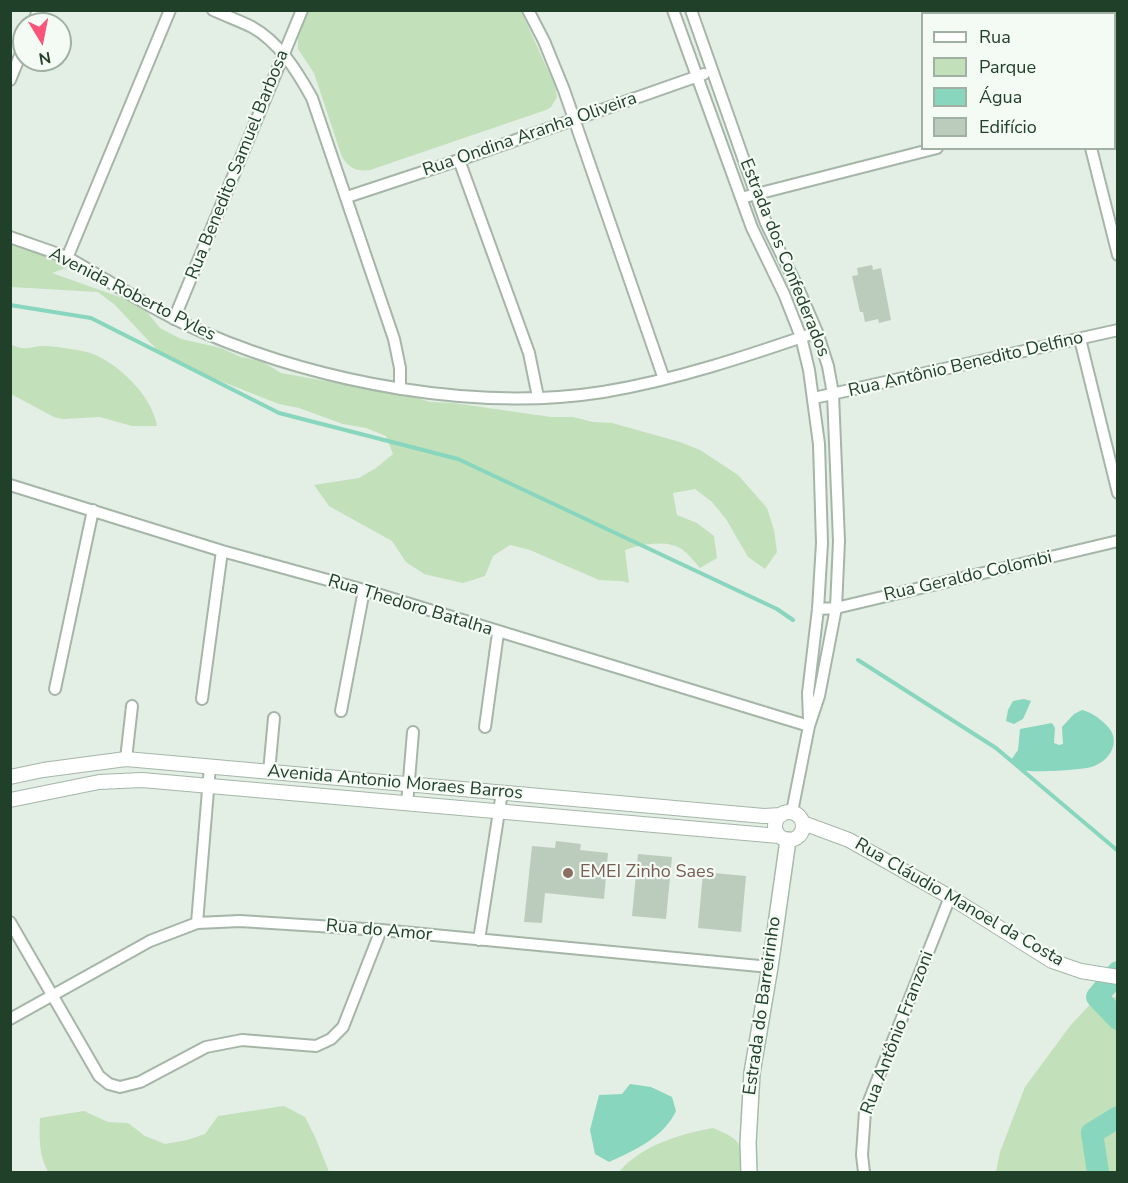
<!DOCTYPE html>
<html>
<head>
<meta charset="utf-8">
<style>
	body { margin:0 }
	#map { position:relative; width:1128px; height:1183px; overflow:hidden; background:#e3eee4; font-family:"Nunito Sans",sans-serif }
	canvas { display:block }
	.frame { position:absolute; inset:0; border:12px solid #214029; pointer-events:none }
	.legend { position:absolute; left:921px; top:12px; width:195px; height:138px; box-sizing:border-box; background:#f4faf4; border:2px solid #a0b0a3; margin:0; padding:8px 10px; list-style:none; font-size:18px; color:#214029 }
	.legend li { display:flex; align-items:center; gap:12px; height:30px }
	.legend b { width:30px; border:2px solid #a0b0a3 }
	.north { position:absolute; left:12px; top:12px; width:60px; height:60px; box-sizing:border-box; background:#f4faf4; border:2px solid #a0b0a3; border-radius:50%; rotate:170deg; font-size:16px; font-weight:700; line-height:24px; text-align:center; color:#214029 }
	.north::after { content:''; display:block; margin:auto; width:21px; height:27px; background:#fa5479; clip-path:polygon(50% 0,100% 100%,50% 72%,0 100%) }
</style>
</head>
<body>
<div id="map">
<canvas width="1128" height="1183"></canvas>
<div class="frame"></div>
<ul class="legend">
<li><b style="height:8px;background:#fff"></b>Rua</li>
<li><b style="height:16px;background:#c2e0ba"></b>Parque</li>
<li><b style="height:16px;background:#88d6bd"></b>Água</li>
<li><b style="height:16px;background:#bbccbd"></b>Edifício</li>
</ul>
<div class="north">N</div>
</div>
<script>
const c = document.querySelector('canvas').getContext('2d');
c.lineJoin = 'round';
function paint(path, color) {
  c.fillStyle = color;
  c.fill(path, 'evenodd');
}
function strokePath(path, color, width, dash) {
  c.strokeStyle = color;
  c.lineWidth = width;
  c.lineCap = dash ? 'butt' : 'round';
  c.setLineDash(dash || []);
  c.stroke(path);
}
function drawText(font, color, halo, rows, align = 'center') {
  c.font = font + ' "Nunito Sans",sans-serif';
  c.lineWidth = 4.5;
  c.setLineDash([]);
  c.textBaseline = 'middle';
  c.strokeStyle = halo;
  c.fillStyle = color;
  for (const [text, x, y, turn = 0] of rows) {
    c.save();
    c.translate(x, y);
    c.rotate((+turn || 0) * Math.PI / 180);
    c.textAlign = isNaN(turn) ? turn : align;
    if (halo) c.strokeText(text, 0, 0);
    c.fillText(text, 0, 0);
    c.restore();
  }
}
const green = new Path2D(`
	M308,11H521L555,86L557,97L551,107L546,110L370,170C357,172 349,168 342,157L314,73L298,49V35Z
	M10,230C36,237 57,248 79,263L52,273L125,299L146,311L160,328L181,339L221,348L241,357L261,361L281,373L325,381L382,387L430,402L453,403L551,417H573L593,422L612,423L680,442L700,450L738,475L767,508L774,530L777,552L765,569L748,557L726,519L712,502L695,489L673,493L677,515L697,523L714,536L717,558L700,568C695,562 689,555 683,550C668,539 641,544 625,550L629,583L622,581L599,580L530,550L510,545L493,556L485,576L463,583L424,574L406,562L392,541L329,506L314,485L359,478L376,468L393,454L386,436L366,428L343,424L299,408L279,404L190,369L161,354L115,305L98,292L11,287Z
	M10,344C30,353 28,345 47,346C59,347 82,350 93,354C120,365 152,396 157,426H132L100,417L63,419L54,417L11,394Z
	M1097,997H1117V1172H996L1000,1152L1025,1087L1070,1026Z
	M284,1106L305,1117L316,1139L329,1172H48C39,1156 39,1137 40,1118L84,1111L108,1122L128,1123L145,1136L165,1144L187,1140L205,1134L218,1116Z
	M713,1128C740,1139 743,1144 747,1172H619C642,1145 680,1134 713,1128Z`);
const water = new Path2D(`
	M1024,699L1031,701L1023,719L1014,724L1006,721L1008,710L1013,701Z
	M1082,710C1093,713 1101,719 1109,728C1121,743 1109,762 1091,767C1082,770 1029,773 1022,770C1018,768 1014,763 1011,760L1018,750L1020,729L1052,723L1055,728L1054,743L1059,745L1063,744L1062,727L1074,714Z
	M630,1084L651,1087L672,1097L676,1111C663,1138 635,1150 609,1162L595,1154L590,1130L599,1095L622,1094Z`);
const stream = new Path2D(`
	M10,305L91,318L279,413L458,459L777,609L793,620
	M858,660L996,748L1118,851`);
const river = new Path2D(`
	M1118,972L1097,997L1118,1019
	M1098,1172L1092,1133L1118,1117`);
const building = new Path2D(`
	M872,265L873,270L881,268L891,320L879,323L878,319L865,322L863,312H860L852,276L858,275L857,268Z
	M556,841L581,844L580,850L608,853L604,899L545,893L542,923L524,922L532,846L555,848Z
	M638,854L672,857L666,919L632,916Z
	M703,872L746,876L741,932L698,928Z`);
const minor = new Path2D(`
	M213,10C226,16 240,21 252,27C279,42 297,71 312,98L394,339L400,368V389
	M528,10L544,41L564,90L664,379
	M673,10L752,228L784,294L801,337L809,370L819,444L822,543L818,609L808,693L809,719
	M691,10L766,223L798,288L817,332L828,366L833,394L839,541L836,608L819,696L809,726L792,812
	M1058,10V14
	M33,24L38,10
	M10,80L24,46
	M1114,105L1118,104
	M1091,148L1118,255
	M459,160L529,353L538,397
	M347,197L459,160L704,74
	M741,198L937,148
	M10,237C29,244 48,250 66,257C78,263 90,271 101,277C135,297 169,318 205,333C322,383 476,412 603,392C676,380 747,356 817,332
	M67,258L170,10
	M174,319L302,10
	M1080,339L1118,493
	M814,398L1118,330
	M10,485L222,551L364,590L809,726
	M818,609L836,608L1118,541
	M55,689L93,510
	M202,699L222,551
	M341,711L364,590
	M485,727L498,633
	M126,759L132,706
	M269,772L274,718
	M407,804L413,732
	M10,922L99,1076L109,1084L120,1087L140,1082L206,1047L242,1040L316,1046L331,1039L343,1027L381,930
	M197,923L210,766
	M479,940L502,792
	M10,1019L150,941L197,923L240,921L381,930L770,967
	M864,1172L862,1155L865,1111L950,897`);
const tertiary = new Path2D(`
	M10,777L43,770L126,759L764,816L781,815
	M10,800L99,782L142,780L779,836
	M775 826a14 14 0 1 1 28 0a14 14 0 1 1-28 0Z
	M803,823L849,840L950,897L1052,961L1081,971L1118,977`);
const secondary = new Path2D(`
	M749,1172L748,1143L752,1073L770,967L788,840`);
const markers = [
	[568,873,6,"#8d6e63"]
];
const streetNames = [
	["Rua Ondina Aranha Oliveira",530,135,-19],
	["Rua Benedito Samuel Barbosa",238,165,-68],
	["Estrada dos Confederados",784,258,68],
	["Avenida Roberto Pyles",132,295,27],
	["Rua Antônio Benedito Delfino",966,365,-13],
	["Rua Geraldo Colombi",968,577,-13],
	["Rua Thedoro Batalha",410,606,17],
	["Avenida Antonio Moraes Barros",395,783,5],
	["Rua Cláudio Manoel da Costa",959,903,30],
	["Rua do Amor",379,931,5],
	["Estrada do Barreirinho",763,1006,-82],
	["Rua Antônio Franzoni",898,1033,-69]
];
const educationNames = [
	["EMEI Zinho Saes",580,873]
];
paint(green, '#c2e0ba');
paint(water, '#88d6bd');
strokePath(stream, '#88d6bd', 4);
strokePath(river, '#88d6bd', 22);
paint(building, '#bbccbd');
strokePath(minor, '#a5b6a8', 14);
strokePath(tertiary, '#a5b6a8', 16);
strokePath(secondary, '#a3bda8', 18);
strokePath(minor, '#fff', 10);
strokePath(tertiary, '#fff', 14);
strokePath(secondary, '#fff', 15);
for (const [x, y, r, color] of markers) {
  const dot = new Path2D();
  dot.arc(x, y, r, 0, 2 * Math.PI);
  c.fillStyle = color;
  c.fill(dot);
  strokePath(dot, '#f4faf4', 2);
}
drawText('18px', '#214029', '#f4faf4', streetNames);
drawText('18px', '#785e54', '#f4faf4', educationNames, 'left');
</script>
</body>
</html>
